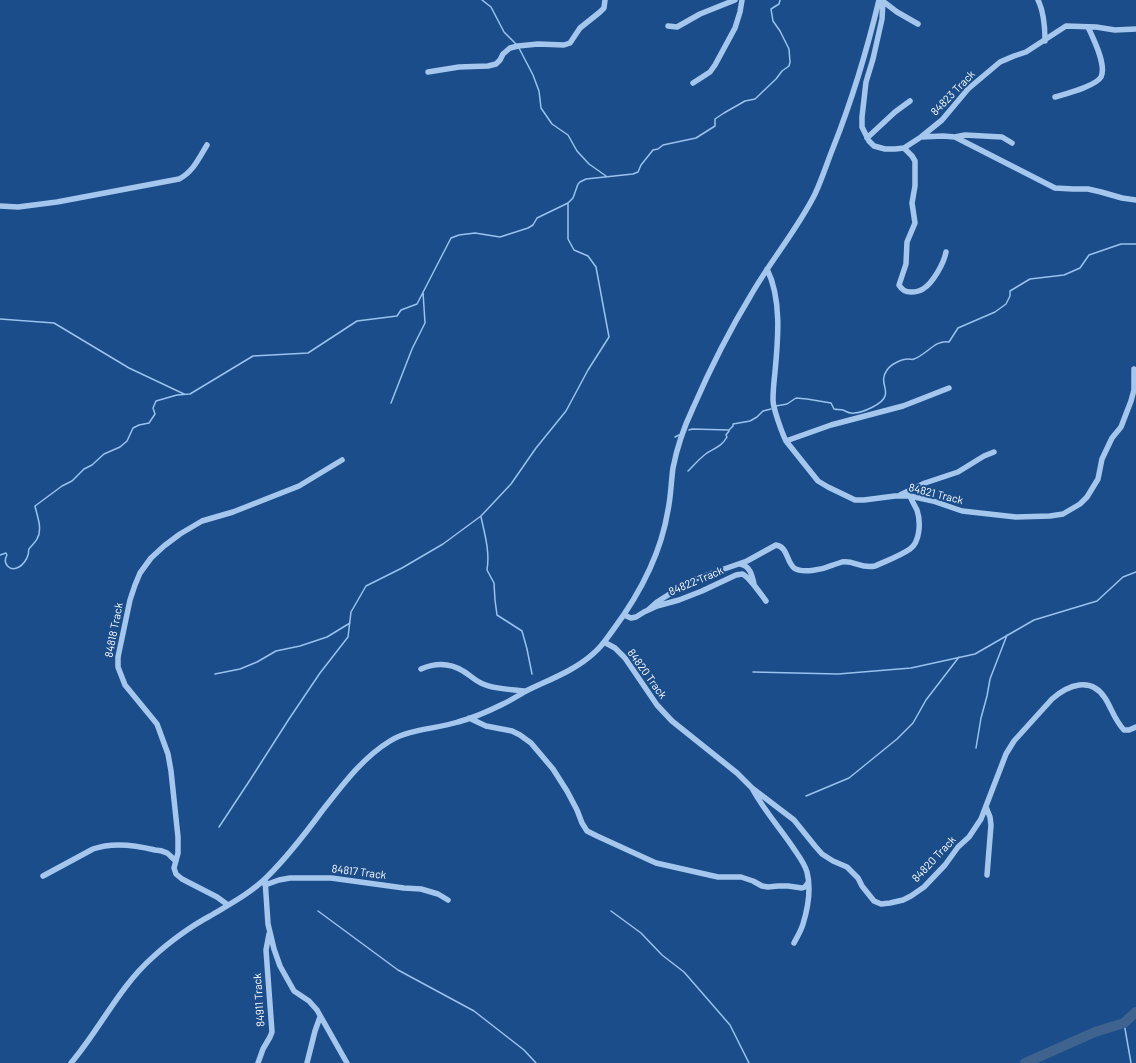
<!DOCTYPE html>
<html>
<head>
<meta charset="utf-8">
<style>
	body { margin:0 }
	canvas { display:block; background:#1b4d8a }
</style>
</head>
<body>
<canvas width="1136" height="1063"></canvas>
<script>
const c = document.querySelector('canvas').getContext('2d');
c.lineJoin = 'round';
function strokePath(path, color, width, dash) {
  c.strokeStyle = color;
  c.lineWidth = width;
  c.lineCap = dash ? 'butt' : 'round';
  c.setLineDash(dash || []);
  c.stroke(path);
}
function drawText(font, color, halo, rows, align = 'center') {
  c.font = font + ' Barlow,sans-serif';
  c.lineWidth = 4;
  c.setLineDash([]);
  c.textBaseline = 'middle';
  c.strokeStyle = halo;
  c.fillStyle = color;
  for (const [text, x, y, turn = 0] of rows) {
    c.save();
    c.translate(x, y);
    c.rotate((+turn || 0) * Math.PI / 180);
    c.textAlign = isNaN(turn) ? turn : align;
    if (halo) c.strokeText(text, 0, 0);
    c.fillText(text, 0, 0);
    c.restore();
  }
}
const stream = new Path2D(`
	M482,0L491,7L504,32L517,45
	M519,48L533,75L539,91L541,108L552,124L568,135L577,151L589,164L606,176
	M0,319L54,323L129,368L184,394
	M391,403L412,349L425,323L423,292
	M776,406L787,404L796,398L807,399L831,403L834,409C837,410 840,409 843,410C847,412 850,414 854,413C862,413 883,404 885,396C888,388 879,381 887,370C891,364 902,359 908,359C911,359 912,360 914,359C926,355 936,339 949,342L958,328L995,312L1006,304L1010,296V291L1030,279L1064,275L1080,268L1089,255L1121,244H1136
	M689,430L692,429L729,430L733,426V424L750,421L757,417L763,411L771,409
	M675,437L679,435
	M688,471C694,465 700,458 707,453C715,448 722,446 727,437L726,435L729,431V430
	M481,517C485,535 490,552 487,570L494,583L495,600L497,615L522,631L527,649L532,674
	M0,555L6,553L7,555C2,564 10,572 19,567C23,565 27,559 28,555C29,553 28,551 29,549C31,546 35,543 37,539C43,529 37,516 35,506L62,486L72,481L84,469L92,465L104,454L120,447L127,441L133,428L139,425L149,423L155,414L153,408L156,401L177,395L190,394L253,356L308,353L357,321L397,316L401,310L417,304L451,238L459,235L475,233L500,237L528,228L533,225L537,218L568,203L573,198L578,184L580,182L586,179L633,174L638,172L641,165L653,150L658,149L663,145L696,138L715,126V119L724,113L745,101L755,99L776,79L782,71L789,66L790,62L789,49L780,31L773,21L771,9L779,4L780,0
	M753,672L838,674L911,668L975,654L1034,620L1097,601L1123,577L1136,572
	M215,674L240,669L257,662L276,651L300,646L327,637L350,623
	M976,748L981,718L987,696L990,679L1007,635
	M806,796L849,778L897,739L913,723L926,700L959,657
	M219,827L250,780L289,719L320,673L348,637L351,612L366,586L402,568L443,544L481,516L511,484L536,448L566,411L588,370L609,337L596,267L588,256L574,250L568,239V203
	M318,911L398,970L474,1011L524,1050L536,1063
	M611,911L641,933L662,955L684,972L730,1025L749,1063
	M1124,1023L1131,1063`);
const river = new Path2D(`
	M1025,1063L1095,1032L1124,1023L1136,1012`);
const minor = new Path2D(`
	M883,0L882,19L873,59L866,82L862,117V127L869,141L874,146L885,149H895L904,148L921,137L942,120L968,89L1000,62L1014,56L1026,52L1066,26L1096,27L1115,30L1136,29
	M1038,0C1044,12 1045,27 1045,41
	M884,2L897,12L918,24
	M668,26L677,27L700,14L735,0
	M428,72L459,67L488,66L496,64L500,60L503,54L510,48L518,46L538,44L564,45L570,43L580,28L600,12L604,8L605,0
	M693,83L710,72L715,65L735,28L740,12L742,0
	M1055,97C1065,94 1096,86 1101,77C1107,65 1093,38 1088,27
	M921,137L943,136L955,137L1055,188L1073,189H1088L1101,192L1122,198L1136,200
	M955,137L965,135L1002,137L1012,143
	M867,138L895,112L910,101
	M904,148L912,156L915,161V186L912,203L915,223L907,242L906,264L899,285C902,290 905,292 911,292C915,292 920,291 923,289C933,283 944,263 946,252
	M0,206L18,207L57,202L179,179C193,172 199,158 207,145
	M767,269C782,299 778,340 775,372C774,381 773,391 773,400C773,408 782,433 786,441L818,481L828,487L855,500H864L895,496H910L933,501L962,511L1016,517L1050,516L1063,514L1080,504L1087,497L1098,479L1102,459L1112,438L1121,427L1131,401L1134,390V369
	M786,441L831,425L903,406L949,388
	M900,495L925,483L958,472L984,456L994,452
	M739,564C750,565 752,575 754,584
	M648,610L657,602L690,581L747,561L776,545C788,547 786,561 794,568C803,574 824,569 833,565C836,564 839,563 842,562C854,560 861,569 875,566C886,561 900,556 910,549C920,542 921,522 917,510C915,506 912,501 910,496
	M624,615L631,618L636,617L644,612L657,606L679,600L702,591L736,575C737,575 741,574 742,574C749,576 762,596 766,601
	M604,642L615,648L625,658L657,705L672,721L737,773L752,788L794,820L815,846L822,854L833,861L847,867L858,878L862,886L874,901L881,904L890,903L903,900L911,896L924,887L945,865L958,847L969,837L981,819L1006,754L1014,741L1052,699C1068,685 1091,676 1105,698C1112,709 1114,719 1124,730H1129L1136,727
	M421,669C435,663 450,663 463,671C470,675 475,681 483,684C494,689 514,690 526,691
	M469,718L486,726L512,731L520,735L531,743L553,769L567,791L577,810L582,823L587,831L597,836L656,863L718,877H741L753,881L762,886L768,887L778,886H788L802,888L805,887L808,883
	M753,790C764,810 779,827 792,846C797,854 804,862 807,872C811,888 808,908 803,924C801,931 797,937 794,943
	M986,807L990,817L991,825L987,875
	M43,876L93,849C112,842 135,845 155,850C159,850 163,851 167,853C170,855 173,859 176,861
	M265,879L268,924L274,949L280,966L294,991L309,1001L317,1010L347,1063
	M265,885L279,880L290,878H331L404,888L421,889L438,894L448,900
	M228,905L217,897L182,879L176,874L174,868L178,853V837L171,771L168,754L157,724L125,685L118,667V657L130,600L135,585L140,573L151,558L164,546L180,534L202,521L233,512L299,486L342,460
	M71,1063C100,1029 119,987 153,957C168,943 191,926 210,916C230,904 251,893 268,876C288,856 305,834 322,811C342,786 362,758 390,741C409,729 436,729 458,722C473,718 489,711 503,704C512,700 520,694 528,690C551,679 576,670 595,652C602,646 607,638 613,630C639,595 661,554 668,510C671,496 671,482 673,468C677,447 684,427 693,408C710,369 729,331 751,295C771,260 797,230 815,194C822,179 827,163 833,148C852,100 867,50 879,0
	M258,1063L263,1049L270,1037L272,1032L266,950L269,934
	M307,1063L315,1031L320,1017`);
const streetNames = [
	["84823 Track",953,93,-46],
	["84821 Track",936,494,14],
	["84822 Track",696,581,-23],
	["84818 Track",114,630,-79],
	["84820 Track",647,674,54],
	["84820 Track",934,859,-47],
	["84817 Track",359,872,7],
	["84911 Track",259,1000,-94]
];
strokePath(stream, '#98c2ef', 1.5);
strokePath(river, '#3f638f', 10);
strokePath(minor, '#a5c7ed', 5.5);
drawText('11px', '#fff', '#1b4d8a', streetNames);
</script>
</body>
</html>
